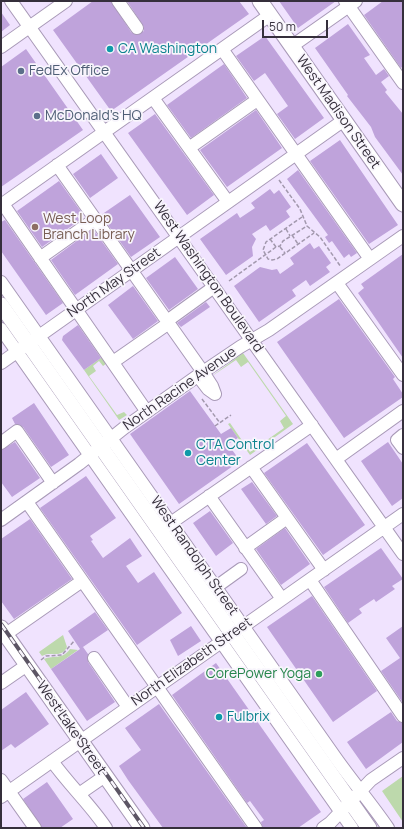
<!DOCTYPE html>
<html>
<head>
<meta charset="utf-8">
<style>
	body { margin:0 }
	#map { position:relative; width:404px; height:829px; overflow:hidden; background:#f0e3fe; font-family:Manrope,sans-serif }
	canvas { display:block }
	.frame { position:absolute; inset:0; border:2px solid #352f3b; pointer-events:none }
	.scale { position:absolute; left:262px; top:20px; width:66px; height:18px; box-sizing:border-box; border:2px solid #352f3b; border-top:0; padding-left:5px; font-size:12px; line-height:14px; white-space:nowrap; color:#352f3b; -webkit-text-stroke:3px #f8f5fc; paint-order:stroke }
</style>
</head>
<body>
<div id="map">
<canvas width="404" height="829"></canvas>
<div class="frame"></div>
<div class="scale">50 m</div>
</div>
<script>
const c = document.querySelector('canvas').getContext('2d');
c.lineJoin = 'round';
function paint(path, color) {
  c.fillStyle = color;
  c.fill(path, 'evenodd');
}
function strokePath(path, color, width, dash) {
  c.strokeStyle = color;
  c.lineWidth = width;
  c.lineCap = dash ? 'butt' : 'round';
  c.setLineDash(dash || []);
  c.stroke(path);
}
function drawText(font, color, halo, rows, align = 'center') {
  c.font = font + ' Manrope,sans-serif';
  c.lineWidth = 3.5;
  c.setLineDash([]);
  c.textBaseline = 'middle';
  c.strokeStyle = halo;
  c.fillStyle = color;
  for (const [text, x, y, turn = 0] of rows) {
    c.save();
    c.translate(x, y);
    c.rotate((+turn || 0) * Math.PI / 180);
    c.textAlign = isNaN(turn) ? turn : align;
    if (halo) c.strokeText(text, 0, 0);
    c.fillText(text, 0, 0);
    c.restore();
  }
}
const green = new Path2D(`
	M243,353L293,424L250,455L228,424L230,423L250,452L284,428L280,421L286,416L248,362L241,367L236,360L209,378Z
	M105,355L110,361L103,366L99,361L93,366L96,371L89,376L117,415L124,412L127,415L119,420L84,370Z
	M63,635L67,647C61,659 51,651 42,656L39,652Z
	M70,649L78,650L51,669L44,659C54,655 62,660 70,649Z
	M403,776V822L382,791Z`);
const building = new Path2D(`
	M93,1H111L131,32L137,35L144,31V27L127,1H239L249,14L111,111L53,30Z
	M279,1H336L298,28Z
	M383,1H403V66L401,68L364,15Z
	M1,12L10,25L1,32Z
	M348,24L370,55L364,58L376,75L384,69L389,76L381,82L387,90L385,92L403,114V175L375,137L371,127L347,96L348,95L315,48Z
	M265,36L324,118L295,139L277,114L288,106L265,73L254,81L236,56Z
	M26,49L83,130L1,187V67Z
	M224,64L247,98L191,138L167,105Z
	M256,110L282,148L227,187L200,150Z
	M155,114L214,195L187,215L128,133Z
	M340,140L398,225L369,244L310,161Z
	M101,154L118,178L90,198L73,174Z
	M298,170L357,253L351,257L349,254L344,258L332,241L329,243L325,237L328,235L287,179Z
	M59,181L82,213L77,216L80,220L42,247L17,211Z
	M270,189L274,194L279,190L291,207L286,211L290,217L270,231L266,225L252,234L256,239L252,247L253,256L226,275L200,239L237,213L240,218L255,208L251,203Z
	M130,195L160,237L131,257L101,215Z
	M5,220L63,303L46,315L1,251V222Z
	M93,229L118,264L75,295L51,260Z
	M310,243L314,249L319,246L331,263L326,267L330,272L310,286L306,280L292,290L296,296L259,322L234,286L260,267L272,270L277,269L280,274L294,264L290,258Z
	M403,254V358L358,293L364,288L361,284Z
	M175,257L198,289L169,310L146,278Z
	M133,286L158,321L133,339L108,305Z
	M339,299L395,377L393,379L403,394V397L344,438L277,342Z
	M206,302L210,307L181,327L177,323Z
	M78,325L101,358L84,370L62,340L63,336Z
	M190,391L221,434L231,428L238,438L228,444L240,461L179,504L130,434Z
	M34,403L69,455L51,467L23,427L15,424L12,418Z
	M15,442L40,478L12,497L1,482V450Z
	M388,442L403,464V498L392,506L361,461Z
	M307,443L365,525L323,555L264,473Z
	M86,476L116,518L90,536L93,540L91,541L103,558L130,538L142,556L126,566L138,583L154,572L182,613L137,645L40,508Z
	M252,482L277,516L266,524L241,489Z
	M210,511L233,543L216,556L193,523Z
	M30,519L72,579L14,619L1,601V539Z
	M285,528L310,564L281,585L256,549Z
	M381,548L403,579L392,586L395,589L376,602L374,599L359,609L362,613L348,623L324,587Z
	M312,596L377,691L333,722L267,627Z
	M95,612L108,630L80,649L68,631Z
	M191,626L201,641L178,656L170,640Z
	M403,626V703L381,671L400,658L386,638Z
	M83,647L88,654V662L115,702L87,721L51,669Z
	M216,663L321,812L298,828H263L261,822L264,820L250,801L247,803L172,695Z
	M26,692L49,724L15,748L11,744L1,751V710Z
	M159,704L247,828H163L128,780L119,766L141,750L125,728Z
	M391,712L397,721L403,723V742L366,769L347,742Z
	M47,782L73,819L60,828H42L23,799Z`);
const path = new Path2D(`
	M279,180L300,209L307,226L320,237L341,267
	M302,217L266,242L263,250L268,259L272,260L277,259L314,233
	M286,229L290,236
	M292,235L298,244
	M270,239L276,247
	M280,247L285,253
	M229,281L276,247L280,246L283,241L307,226
	M202,399L220,423
	M215,426L231,415
	M41,660L46,656L62,655L74,641`);
const minor = new Path2D(`
	M11,1L403,554
	M118,1L137,28
	M345,1L403,83
	M292,46L356,1
	M1,47L66,1
	M222,49L370,259
	M153,98L228,202
	M189,148L257,100
	M57,165L203,372L212,386L215,394L208,389L198,376
	M3,204L147,412
	M1,205L270,15
	M40,258L95,219
	M1,282L333,754C351,780 371,803 388,828
	M337,283L403,375
	M167,321L214,287
	M1,329L352,828
	M113,362L169,323
	M1,363L344,120
	M403,435L397,440L403,448
	M1,443L17,431L53,483
	M336,459L403,411
	M251,467L324,570
	M209,496L282,599
	M27,502L256,828
	M1,520L79,464L124,428L203,372L240,347L269,330L403,236
	M165,527L312,425
	M245,548L287,518
	M310,580L403,716
	M216,587L241,569
	M6,634L82,581
	M94,658L128,707
	M1,683L27,665
	M52,761C69,785 90,804 106,828
	M1,780L35,828
	M79,794L105,776
	M1,797L403,514
	M323,828L330,823L371,780L403,758`);
const major = new Path2D(`
	M260,1L403,204
	M1,305L369,828
	M1,628L142,828`);
const rail = new Path2D(`
	M1,624L144,828`);
const markers = [
	[110,49,4,"#0f9aa8"],
	[21,71,4,"#5c6f8a"],
	[37,116,4,"#5c6f8a"],
	[35,227,4,"#8d6e63"],
	[188,453,4,"#0f9aa8"],
	[319,674,4,"#2e9e5b"],
	[219,717,4,"#0f9aa8"]
];
const cultureNames = [
	["CA Washington",118,49],
	["CTA Control",196,445],
	["Center",196,461],
	["Fulbrix",227,717]
];
const serviceNames = [
	["FedEx Office",29,71],
	["McDonald’s HQ",45,116]
];
const streetNames = [
	["West Madison Street",338,112,55],
	["West Washington Boulevard",208,277,55],
	["North May Street",114,283,-35],
	["North Racine Avenue",180,389,-35],
	["West Randolph Street",194,556,55],
	["North Elizabeth Street",192,662,-35],
	["West Lake Street",71,728,55]
];
const educationNames = [
	["West Loop",43,219],
	["Branch Library",43,235]
];
const leisureNames = [
	["CorePower Yoga",311,674]
];
paint(green, '#bdd9ac');
paint(building, '#bfa3db');
strokePath(minor, '#a899b7', 14);
strokePath(major, '#a899b7', 17);
strokePath(path, '#a298ad', 1.5, [4, 2]);
strokePath(minor, '#fff', 12);
strokePath(major, '#fff', 15);
strokePath(rail, '#5c5564', 4);
strokePath(rail, '#f8f5fc', 2.5, [8]);
for (const [x, y, r, color] of markers) {
  const dot = new Path2D();
  dot.arc(x, y, r, 0, 2 * Math.PI);
  c.fillStyle = color;
  c.fill(dot);
  strokePath(dot, '#f8f5fc', 1.5);
}
drawText('14px', '#0d838f', '#f8f5fc', cultureNames, 'left');
drawText('14px', '#4e5e75', '#f8f5fc', serviceNames, 'left');
drawText('14px', '#352f3b', '#f8f5fc', streetNames);
drawText('14px', '#785e54', '#f8f5fc', educationNames, 'left');
drawText('14px', '#27864d', '#f8f5fc', leisureNames, 'right');
</script>
</body>
</html>
